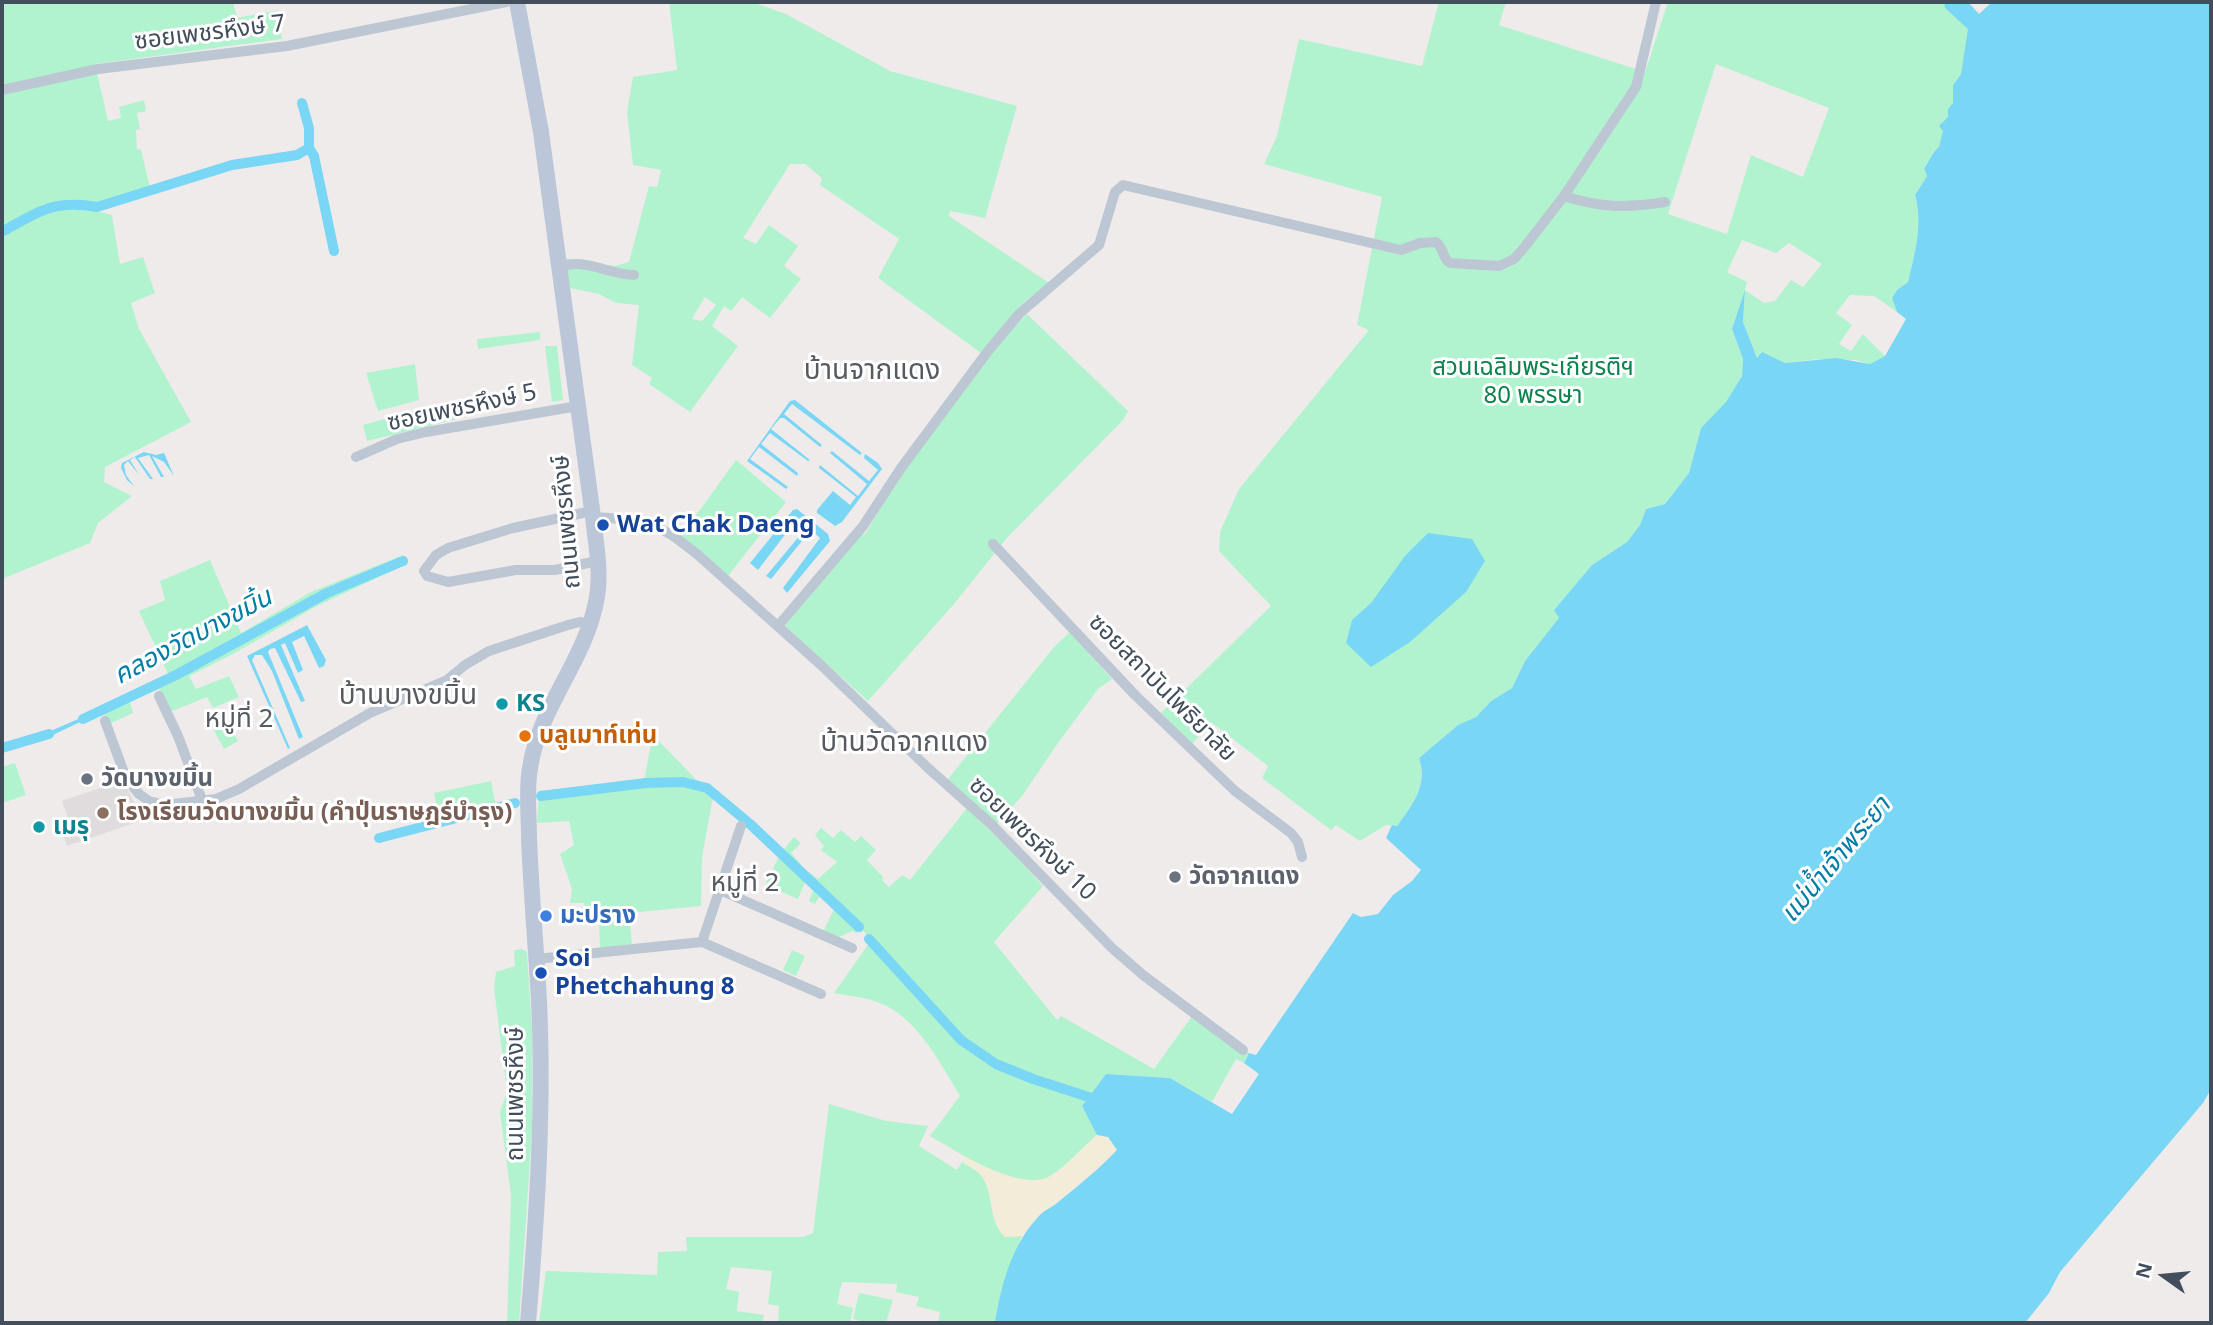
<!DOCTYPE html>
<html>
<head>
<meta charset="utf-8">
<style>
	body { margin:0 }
	#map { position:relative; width:2213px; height:1325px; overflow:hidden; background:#efebeb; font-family:"Noto Sans",sans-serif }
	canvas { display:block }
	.frame { position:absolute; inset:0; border:4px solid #424e5b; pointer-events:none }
	.north { position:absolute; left:2129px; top:1241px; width:70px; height:70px; -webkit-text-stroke:5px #fff; paint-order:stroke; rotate:285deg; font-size:19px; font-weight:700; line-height:28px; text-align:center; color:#424e5b }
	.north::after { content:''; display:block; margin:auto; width:24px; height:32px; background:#424e5b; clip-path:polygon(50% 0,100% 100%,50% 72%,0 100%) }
</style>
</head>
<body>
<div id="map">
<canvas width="2213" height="1325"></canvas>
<div class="frame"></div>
<div class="north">N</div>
</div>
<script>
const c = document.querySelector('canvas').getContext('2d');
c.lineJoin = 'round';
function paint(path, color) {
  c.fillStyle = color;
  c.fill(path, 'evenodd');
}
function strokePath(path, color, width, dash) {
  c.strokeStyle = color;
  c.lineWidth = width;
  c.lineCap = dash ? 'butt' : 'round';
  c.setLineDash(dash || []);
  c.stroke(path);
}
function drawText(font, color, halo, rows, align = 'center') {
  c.font = font + ' "Noto Sans","Noto Sans Thai",sans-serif';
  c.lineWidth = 6;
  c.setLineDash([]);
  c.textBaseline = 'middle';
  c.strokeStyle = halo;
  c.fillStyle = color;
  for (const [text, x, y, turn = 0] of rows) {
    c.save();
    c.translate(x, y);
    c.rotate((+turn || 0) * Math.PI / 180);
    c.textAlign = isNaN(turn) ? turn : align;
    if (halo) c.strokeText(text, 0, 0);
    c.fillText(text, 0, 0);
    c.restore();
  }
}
const education = new Path2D(`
	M123,780L143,820L67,846L61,828L70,824L62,801Z`);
const green = new Path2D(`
	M2,2H233L237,18L278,10L282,39L95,64L108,121L121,118L119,107L144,100L146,111L137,113L140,129L136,130L137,149L141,150L150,187L99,203L79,201L60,202L36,209L2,229Z
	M669,2H752L786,14L890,71L1017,106L985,218L950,211L949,216L1049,283L1023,303L981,353L878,278L899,239L820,185L822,178L805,164H790L743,238L756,244L769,225L798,246L784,266L801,279L770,318L742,297L731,311L724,306L712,326L738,346L690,412L649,384L652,378L632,365L639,305L616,303L599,294L570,288L564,258L615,266L629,262L649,186L657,187L661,170L633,165L627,112L633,77L677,70ZM705,297L716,305L702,321L692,319Z
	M1439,2H1506L1499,25L1645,72L1668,2H1944L1946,8L1969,29L1961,74L1953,85V103L1939,147C1932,152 1930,161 1924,168L1927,176L1915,195C1923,224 1915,253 1908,282L1897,290L1892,298L1897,312L1874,296L1850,295L1836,313L1852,325L1839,344L1851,351L1863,334L1885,356L1870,364L1856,360L1818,359L1785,363L1762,353L1757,358L1743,322L1745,294L1732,329L1743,359L1742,376L1726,403L1701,428L1689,473L1665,504L1646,509L1640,525L1627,542L1592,565L1554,610L1560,618L1525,661L1512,688L1491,701L1476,717L1458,725L1419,758C1427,786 1413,804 1397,826L1386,825L1360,841L1336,825L1331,830L1262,778L1268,766L1211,722L1192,744L1161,713L1271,606L1219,551L1220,532L1239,489L1369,330L1357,325L1382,197L1264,164L1277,136L1299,39L1422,66ZM1716,64L1829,108L1803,177L1751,155L1727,234L1668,214ZM1742,240L1776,253L1789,243L1822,264L1803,287L1791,280L1775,301L1764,303L1745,290L1747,282L1727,272Z
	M80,207L112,215L120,264L143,257L155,293L131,303L139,329L191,422L105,467L104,482L132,496L98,523L90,543L2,579V238C30,218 46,211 80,207Z
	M1027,314L1128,411L1123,420L1006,539L954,604L868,701L785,626L862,531L865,534C910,459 965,377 1027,314Z
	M540,332V340L478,349L477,339Z
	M545,346H557L563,400L552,402Z
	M415,364L419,400L378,411L366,373Z
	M420,409L422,418L465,413V417L367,441L363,425Z
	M736,460L786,502L728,576L681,536Z
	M403,555L407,564L317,606L233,654L189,676L196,689L229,676L239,697L213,708L207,697L170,712L159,689L130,702L133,713L109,724L104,714L96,718L94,712L169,676L139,611L165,600L160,581L210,560L241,633L311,592Z
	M1070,632L1112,679L1098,689L1058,743L1022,796L994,827L948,779L1054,647Z
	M226,718L238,741L224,749L211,725Z
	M653,735L713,797L702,857L701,906L629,913L632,946L600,950L599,917L587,918L584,903H570L572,889L560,854L574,845L569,821L537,823L539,791L644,780Z
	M15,763L26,795L2,803V767Z
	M491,781L496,806L439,818L434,793Z
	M967,808L1012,852L1043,886L994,942L1057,1020L1061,1016L1154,1069L1192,1016L1249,1053L1244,1063L1236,1059L1212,1102L1170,1078L1106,1074L1082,1106L1097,1135C1086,1144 1058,1174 1047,1178C1012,1189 960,1153 930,1136L960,1096C941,1064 915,1014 877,1002C864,997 848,996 834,993L872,939L863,931L855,933L853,931L839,937L823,932L836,905L822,892L815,904L809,901L815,886L805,882L798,899L765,885L780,854L794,837L801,843L791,853L806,870L818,879L837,862L821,850L824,846L815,835L821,828L833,838L841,830L855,842L861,836L876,850L867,860L883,877L882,880L889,887L902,875L910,880Z
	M522,949L527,952L532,1030V1131L519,1323H507L511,1195L500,1112L507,1092L494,988L496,972L515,966L514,950Z
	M792,950L805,956L796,976L783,970Z
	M829,1104L886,1121L928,1126L919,1146L957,1170L962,1162C968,1166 977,1170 981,1175C995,1194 987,1219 1005,1237L1022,1236L1008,1270L995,1323H938L940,1312L916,1306L919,1297L896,1292L897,1284L842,1282L837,1304L853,1308L850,1323H778L779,1306L768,1304L772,1271L731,1267L726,1289L739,1292L737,1311L764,1315L762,1323L710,1321L709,1323H539L546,1271L657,1275L658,1252L687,1251L686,1237H803L813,1233Z
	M859,1293L893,1300L886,1323H869L853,1319Z`);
const sand = new Path2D(`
	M1097,1135L1108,1137L1117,1150C1087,1181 1050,1203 1022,1236L1005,1237C987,1219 996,1194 981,1175C977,1170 968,1166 962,1162L966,1157C985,1168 1030,1189 1050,1176C1067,1166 1082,1148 1097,1135Z`);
const water = new Path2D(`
	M1944,2H1968L1979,14L1992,2H2211V1089L2203,1103L2060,1272L2049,1293L2025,1323H995C1001,1285 1012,1244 1039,1216C1044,1210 1051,1208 1057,1203C1078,1186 1099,1169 1117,1150L1108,1137L1097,1135L1082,1106L1106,1074L1170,1078L1232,1114L1259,1074L1244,1063L1249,1053L1256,1055L1353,913L1361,917L1378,914L1393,895L1412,881L1421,870L1386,838L1392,825L1397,826C1413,804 1428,785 1419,758L1458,725L1476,717L1491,701L1512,688L1525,661L1559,618L1554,610L1592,565L1627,542L1640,525L1646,509L1665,504L1689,473L1701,428L1726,402L1742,376L1743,359L1732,329L1745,290L1743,322L1757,358L1762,352L1785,363L1836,358L1870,364L1885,356L1906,319L1897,312L1892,298L1897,290L1908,282C1915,253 1923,224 1915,195L1927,176L1924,168C1930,161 1932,152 1939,147L1943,131L1939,126L1948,117V109L1953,103V85L1961,74L1968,29L1945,8Z
	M795,400L862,453L860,455L792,404L784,414L822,445L820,447L784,418H780L771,429L810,460L808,461L770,433L761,444L798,473L797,476L759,447L750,459L788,487L786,489L747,461L790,401Z
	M832,451L869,481L878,470L864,458L865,454L878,463L882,469L842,522L835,526L817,513V510L833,491L850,505L856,497L819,468L820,465L858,496L867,484L830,453Z
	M144,452L156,455L164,453L174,476L164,462L152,456L164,477H161L149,455L138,458L153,479H150L135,457L130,460L139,475L128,461L124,465L126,475L134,486L127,480L121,468L122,463Z
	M797,509L828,534L830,541L787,593L783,588L820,538L811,530L771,579L766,576L806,528L797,519L758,570L750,563L793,510Z
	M1428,533L1472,539L1485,561L1466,592L1410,642L1371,667L1346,643L1352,620L1371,603L1405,556Z
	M307,625L326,660L324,666L319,668L304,636L292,642L303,670L298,673L285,643L281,645L305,701L301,702L275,648L270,649L268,652L303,737L299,739L272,671L262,655H255L252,660L290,748L288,749L247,656Z
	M94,712L95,715L38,742L37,737Z`);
const canal = new Path2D(`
	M309,148L314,156L334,251
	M2,232C37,212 54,199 97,207L232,165L297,155L309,148V128L302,103
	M83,719L176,675L327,593L403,561
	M2,748L49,734
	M541,796L646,783L683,782L707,788L750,824L859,927
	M379,838L515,803
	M869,939L961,1040L996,1064L1033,1079L1101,1101`);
const minor = new Path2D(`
	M2,90L98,69L287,46L506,2
	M1564,196C1601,208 1627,208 1665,202
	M559,268C582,256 609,275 634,275
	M356,457L397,439L426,432L578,406
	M592,511L513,528L448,548L436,555L424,571L427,576L448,582L516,570H555L597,561
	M593,517L625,519L651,524L672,535L697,554L821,665L928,768L991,824L1112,948L1143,975L1243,1050
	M993,544L1135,695L1235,791L1291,833L1298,842L1302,857
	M778,626L863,526L901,468L988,351L1020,313L1099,245L1115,192L1123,185L1401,250L1420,243L1436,242C1444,248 1442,258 1450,263L1499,266L1514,259L1523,249L1564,196L1636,87L1656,2
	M159,696L178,736L202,800
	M105,721L126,778L139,794L149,801L165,805L216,799L239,789L370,713L447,680L465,665L489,651L568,625L580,622L589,624
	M720,890L852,948
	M702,942L741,826
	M536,959L702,942L821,994`);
const secondary = new Path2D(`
	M517,2L541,132L593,517C596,545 602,574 596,602C585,660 538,710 530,768C526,790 529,815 529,837C531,892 536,946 539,1001C544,1109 537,1216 528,1323`);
const markers = [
	[603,525,7,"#1a4fb4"],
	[502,704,7,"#0f9aa8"],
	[525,736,7,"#e8710a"],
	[87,779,7,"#6b7280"],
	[103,813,7,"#8d6e63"],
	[39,827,7,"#0f9aa8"],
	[1175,877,7,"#6b7280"],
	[546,916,7,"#3f7fe0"],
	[541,973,7,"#1a4fb4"]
];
const streetNames = [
	["ซอยเพชรหึงษ์ 7",210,33,-7],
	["ซอยเพชรหึงษ์ 5",462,408,-12],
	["ถนนเพชรหึงษ์",567,522,-95],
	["ซอยสถาบันโพธิยาลัย",1162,688,45],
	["ซอยเพชรหึงษ์ 10",1032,839,44],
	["ถนนเพชรหึงษ์",516,1094,-90]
];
const parkNames = [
	["สวนเฉลิมพระเกียรติฯ",1533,368],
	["80 พรรษา",1533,396]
];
const transitNames = [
	["Wat Chak Daeng",617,525],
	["Soi",555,959],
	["Phetchahung 8",555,987]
];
const cultureNames = [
	["KS",516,704],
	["เมรุ",53,827]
];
const foodNames = [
	["บลูเมาท์เท่น",539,736]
];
const worshipNames = [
	["วัดบางขมิ้น",101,779],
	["วัดจากแดง",1189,877]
];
const educationNames = [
	["โรงเรียนวัดบางขมิ้น (คำปุ่นราษฎร์บำรุง)",117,813]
];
const shopNames = [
	["มะปราง",560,916]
];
const waterNames = [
	["คลองวัดบางขมิ้น",193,637,-28],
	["แม่น้ำเจ้าพระยา",1836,860,-50]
];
const neighbourhoodNames = [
	["หมู่ที่ 2",239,720],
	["หมู่ที่ 2",745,884]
];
const quarterNames = [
	["บ้านจากแดง",872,371],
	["บ้านบางขมิ้น",408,696],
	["บ้านวัดจากแดง",904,743]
];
paint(education, '#e0dcdd');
paint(green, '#b2f3cf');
paint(sand, '#f3ecd8');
paint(water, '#7ad6f5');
strokePath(canal, '#7ad6f5', 10);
strokePath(minor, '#bcc7d3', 10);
strokePath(secondary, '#bbc7d8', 16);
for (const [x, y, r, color] of markers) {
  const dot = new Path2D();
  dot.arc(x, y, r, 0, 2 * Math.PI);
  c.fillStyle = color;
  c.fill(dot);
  strokePath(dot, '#fff', 2.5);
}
drawText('24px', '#424e5b', '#fff', streetNames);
drawText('24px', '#0c834d', '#fff', parkNames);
drawText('bold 24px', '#164399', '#fff', transitNames, 'left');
drawText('bold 24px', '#0d838f', '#fff', cultureNames, 'left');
drawText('bold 24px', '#c56008', '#fff', foodNames, 'left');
drawText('bold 24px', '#5b616d', '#fff', worshipNames, 'left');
drawText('bold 24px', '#785e54', '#fff', educationNames, 'left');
drawText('bold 24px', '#366cbe', '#fff', shopNames, 'left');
drawText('italic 26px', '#017ca7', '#fff', waterNames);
drawText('26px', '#575b61', '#fff', neighbourhoodNames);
drawText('28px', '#575b61', '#fff', quarterNames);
</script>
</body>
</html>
